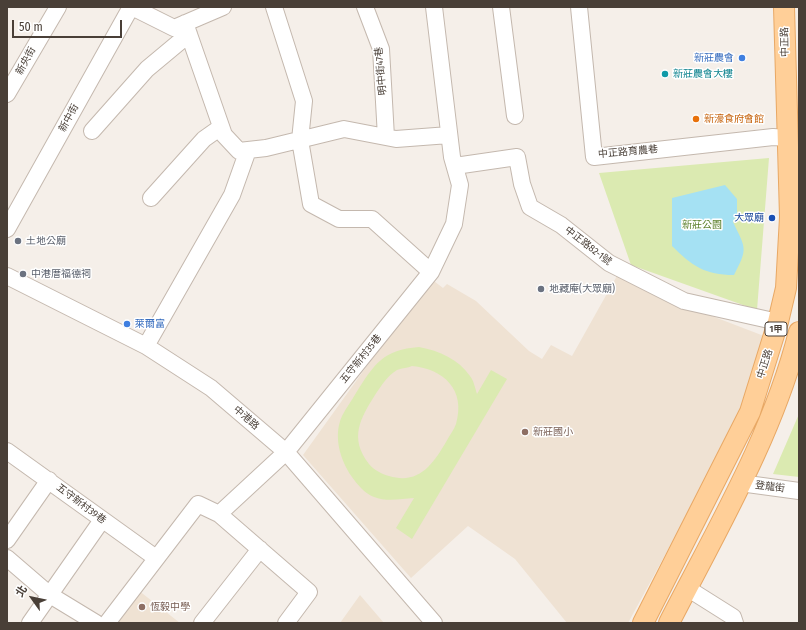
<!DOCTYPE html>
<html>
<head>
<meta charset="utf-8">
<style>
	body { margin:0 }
	#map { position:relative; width:806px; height:630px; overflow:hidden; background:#f5efe9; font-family:"Fira Sans Condensed","Noto Sans TC",sans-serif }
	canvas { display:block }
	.frame { position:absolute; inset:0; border:8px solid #493f37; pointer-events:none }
	.north { position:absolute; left:12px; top:578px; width:40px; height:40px; -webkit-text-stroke:3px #fff; paint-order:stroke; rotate:303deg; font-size:11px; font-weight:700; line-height:16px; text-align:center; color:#493f37 }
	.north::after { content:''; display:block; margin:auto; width:14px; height:18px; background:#493f37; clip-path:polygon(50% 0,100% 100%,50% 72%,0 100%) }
	.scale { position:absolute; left:12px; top:20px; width:110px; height:18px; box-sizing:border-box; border:2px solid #493f37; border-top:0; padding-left:5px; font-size:12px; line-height:14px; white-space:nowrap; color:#493f37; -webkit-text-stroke:3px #fff; paint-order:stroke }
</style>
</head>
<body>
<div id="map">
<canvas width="806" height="630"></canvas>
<div class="frame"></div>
<div class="north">北</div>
<div class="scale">50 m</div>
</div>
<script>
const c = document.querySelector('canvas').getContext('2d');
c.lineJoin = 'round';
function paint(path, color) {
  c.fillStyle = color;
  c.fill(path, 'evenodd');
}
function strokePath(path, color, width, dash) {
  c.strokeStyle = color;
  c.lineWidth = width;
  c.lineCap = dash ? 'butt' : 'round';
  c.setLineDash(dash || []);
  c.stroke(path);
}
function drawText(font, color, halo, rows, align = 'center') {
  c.font = font + ' "Fira Sans Condensed","Noto Sans TC",sans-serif';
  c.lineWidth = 3;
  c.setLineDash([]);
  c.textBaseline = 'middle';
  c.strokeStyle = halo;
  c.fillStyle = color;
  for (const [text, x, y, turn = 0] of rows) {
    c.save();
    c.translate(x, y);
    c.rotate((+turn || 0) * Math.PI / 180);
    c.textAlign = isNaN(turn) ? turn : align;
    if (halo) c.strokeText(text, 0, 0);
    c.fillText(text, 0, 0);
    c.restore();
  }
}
const education = new Path2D(`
	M618,274L678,303L764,336L744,410L628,623H567L515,559L468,526L411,578L303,455L430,278L443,288L447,284L476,301L529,351L542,359L551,345L572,356Z
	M138,590L180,623H112Z
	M360,595L384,623H340Z`);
const green = new Path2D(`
	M769,158L757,310L631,265L599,173Z
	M419,347C440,351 458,359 470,376C474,381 475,388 477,394L491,370L507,379L412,539L396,528L414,498C401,499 386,502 374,497C365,494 357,484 352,477C340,460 333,436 342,416C346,408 352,400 356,393C375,363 383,350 419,347ZM412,366C444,369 466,390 456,424C454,430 449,436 446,442C433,464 419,485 389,476C382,474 374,470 369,464C349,438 360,419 375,395C382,385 387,376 397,370C402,368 408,368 412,366Z
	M799,414V477L773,474Z`);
const water = new Path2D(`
	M725,185L737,199V214L733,222C746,249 748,248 734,275C705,275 692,266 672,246V198Z`);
const minor = new Path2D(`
	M132,7L174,28L223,7
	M274,7L304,101L300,140L311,204L339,219H372L431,272
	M365,7L381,49L386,137
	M501,7L515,116
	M579,7L594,157L773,137L787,138
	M185,23L224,135L239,151L266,148L344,129L396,139L449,135
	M7,94L58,7
	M92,131L147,69L189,34
	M455,166L517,157L522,184L530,207L561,225L609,263L684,301L778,322
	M151,198L204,139L221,127
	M7,229L131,7
	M7,276L146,346L211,388L286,452L434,623
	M146,346L232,195L248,150
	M7,451L156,558
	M740,483L799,491
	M219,514L309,592L286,623
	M7,540L49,480
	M7,558L50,595L96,623
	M687,588L733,617L735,623
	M30,623L102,520
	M107,623L198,504L219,514L286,452L431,272L454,224L460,185L452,157L434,7
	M202,623L260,549`);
const major = new Path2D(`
	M643,623L750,412L778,322L786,288L790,217L784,7
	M669,623C717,529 773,435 799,332`);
const markers = [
	[742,58,4,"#3f7fe0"],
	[665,74,4,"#0f9aa8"],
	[696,119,4,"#e8710a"],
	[772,218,4,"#1a4fb4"],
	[18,241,4,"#6b7280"],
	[23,274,4,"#6b7280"],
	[541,289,4,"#6b7280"],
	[127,324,4,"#3f7fe0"],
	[525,432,4,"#8d6e63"],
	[142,607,4,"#8d6e63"]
];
const shields = [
	[776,329,22]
];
const shieldNames = [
	["1甲",776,329]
];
const streetNames = [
	["中正路",785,42,-91],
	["新央街",26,61,-61],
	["明中街47巷",381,71,-95],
	["新中街",69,118,-61],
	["中正路育農巷",628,152,-5],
	["中正路82-1號",588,246,38],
	["五守新村35巷",361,359,-51],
	["中正路",765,364,-72],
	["中港路",246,418,41],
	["登龍街",770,487,7],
	["五守新村39巷",81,504,37]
];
const shopNames = [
	["新莊農會",734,58],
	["萊爾富",135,324,"left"]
];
const cultureNames = [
	["新莊農會大樓",673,74]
];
const foodNames = [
	["新濠食府會館",704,119]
];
const transitNames = [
	["大眾廟",764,218]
];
const parkNames = [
	["新莊公園",702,225]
];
const worshipNames = [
	["土地公廟",26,241],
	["中港厝福德祠",31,274],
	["地藏庵(大眾廟)",549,289]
];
const educationNames = [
	["新莊國小",533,432],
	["恆毅中學",150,607]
];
paint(education, '#efe2d3');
paint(green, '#dbeab1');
paint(water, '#a5e1f3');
strokePath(minor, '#c4b8ae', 18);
strokePath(major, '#e8a865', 22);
strokePath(minor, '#fff', 16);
strokePath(major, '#ffcf98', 20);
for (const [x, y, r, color] of markers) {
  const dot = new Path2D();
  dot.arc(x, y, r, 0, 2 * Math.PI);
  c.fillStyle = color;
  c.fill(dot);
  strokePath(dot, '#fff', 1.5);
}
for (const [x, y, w] of shields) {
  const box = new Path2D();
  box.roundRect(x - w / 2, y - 7, w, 14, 3);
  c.fillStyle = '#fff';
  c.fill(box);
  strokePath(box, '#493f37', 1);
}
drawText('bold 9px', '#493f37', null, shieldNames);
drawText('10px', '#493f37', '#fff', streetNames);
drawText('10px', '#366cbe', '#fff', shopNames, 'right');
drawText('10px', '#0d838f', '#fff', cultureNames, 'left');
drawText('10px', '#c56008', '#fff', foodNames, 'left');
drawText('10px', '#164399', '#fff', transitNames, 'right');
drawText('10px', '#587e28', '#fff', parkNames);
drawText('10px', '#5b616d', '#fff', worshipNames, 'left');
drawText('10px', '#785e54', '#fff', educationNames, 'left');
</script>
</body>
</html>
